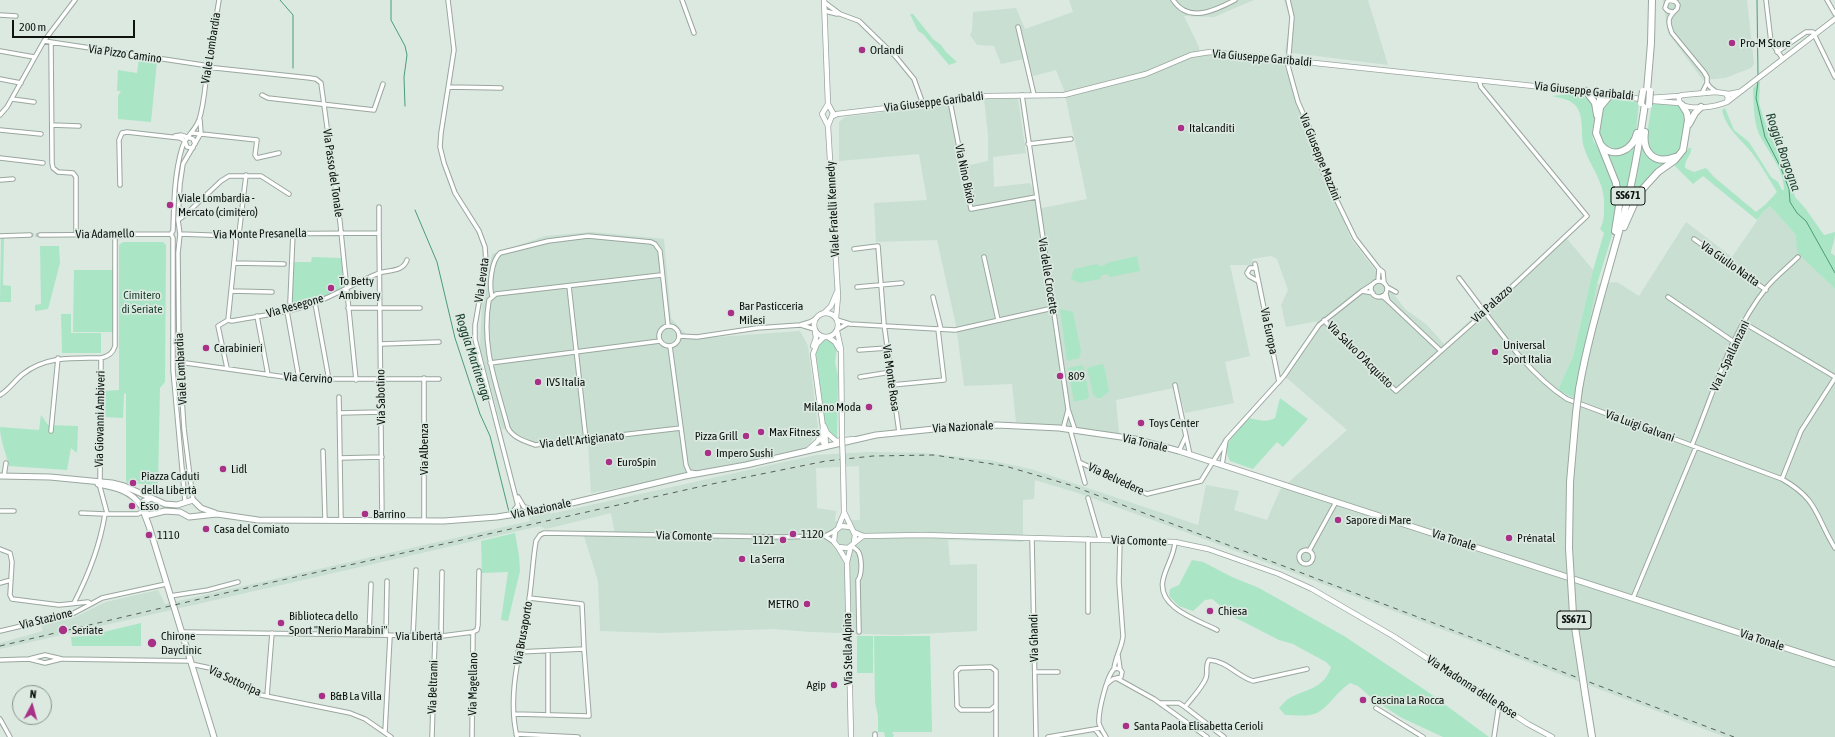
<!DOCTYPE html>
<html>
<head>
<meta charset="utf-8">
<style>
	body { margin:0 }
	#map { position:relative; width:1835px; height:737px; overflow:hidden; background:#dbe9e1; font-family:"Asap Condensed",sans-serif }
	canvas { display:block }
	.north { position:absolute; left:12px; top:685px; width:40px; height:40px; box-sizing:border-box; background:#dbe9e1; border:1px solid #89938d; border-radius:50%; rotate:6deg; font-size:11px; font-weight:700; line-height:16px; text-align:center; color:#0e1310 }
	.north::after { content:''; display:block; margin:auto; width:14px; height:18px; background:#a83187; clip-path:polygon(50% 0,100% 100%,50% 72%,0 100%) }
	.scale { position:absolute; left:12px; top:20px; width:123px; height:18px; box-sizing:border-box; border:2px solid #0e1310; border-top:0; padding-left:5px; font-size:12px; line-height:14px; white-space:nowrap; color:#0e1310; -webkit-text-stroke:3px #dbe9e1; paint-order:stroke }
</style>
</head>
<body>
<div id="map">
<canvas width="1835" height="737"></canvas>
<div class="north">N</div>
<div class="scale">200 m</div>
</div>
<script>
const c = document.querySelector('canvas').getContext('2d');
c.lineJoin = 'round';
function paint(path, color) {
  c.fillStyle = color;
  c.fill(path, 'evenodd');
}
function strokePath(path, color, width, dash) {
  c.strokeStyle = color;
  c.lineWidth = width;
  c.lineCap = dash ? 'butt' : 'round';
  c.setLineDash(dash || []);
  c.stroke(path);
}
function drawText(font, color, halo, rows, align = 'center') {
  c.font = font + ' "Asap Condensed",sans-serif';
  c.lineWidth = 3.5;
  c.setLineDash([]);
  c.textBaseline = 'middle';
  c.strokeStyle = halo;
  c.fillStyle = color;
  for (const [text, x, y, turn = 0] of rows) {
    c.save();
    c.translate(x, y);
    c.rotate((+turn || 0) * Math.PI / 180);
    c.textAlign = isNaN(turn) ? turn : align;
    if (halo) c.strokeText(text, 0, 0);
    c.fillText(text, 0, 0);
    c.restore();
  }
}
const built = new Path2D(`
	M1069,0H1254L1214,17L1184,16L1199,47V56L1210,54L1283,63L1351,239L1405,309L1427,325L1444,344L1564,235L1593,270L1573,356L1558,390L1573,398L1597,284L1617,282L1639,296L1686,222L1732,257L1763,212L1770,206L1796,235L1819,273L1835,289V737H1725L1191,534L1078,493L1035,480L1034,499L1023,500V542L948,540L950,565L977,564V631L898,635L811,632L773,629L661,633L600,631L598,581L583,533L615,534L611,513L546,529L540,526L0,649V643L43,631L41,625L75,617L106,602L158,590L165,604L530,521L529,516L550,512V514L816,455L869,452L925,453L988,460L1031,469L1198,525L1206,485L1239,491L1234,510L1267,520L1280,490L1347,430L1282,374L1318,321L1286,327L1281,305L1288,290L1277,259L1271,256L1252,259L1253,265H1230L1250,356L1225,362L1234,403L1185,413L1178,387L1116,400L1119,434L1081,428L1016,422L1012,384L964,386L956,325L937,240L876,242L874,203L927,200L919,154L839,161V122L845,117L953,103L965,166L988,161V135L984,98L1018,99L1026,153L993,157L994,187L1030,183L1042,208L1087,199L1064,90L1056,70L1033,76L1028,58L1001,64L994,46L977,45L970,35L972,31L973,12L1016,8L1025,29L1073,12ZM859,466L860,520L835,521L836,511L817,508L816,468Z
	M1284,0H1368L1388,65L1285,52L1290,17Z
	M1663,0H1747L1754,64L1751,68L1725,78L1703,80L1668,33Z
	M592,232L664,239L671,318L690,339L800,331L808,346L818,427L809,447L693,474L591,493L588,443L534,447L511,436L506,429H502L480,347L482,306L492,254L546,236Z`);
const green = new Path2D(`
	M910,14H913L933,39L941,45L946,52L957,62L949,65L923,34L918,31Z
	M139,58L157,61L151,122L118,119V96L121,91H117L118,70L137,73Z
	M1760,81L1759,103L1763,117L1771,137L1789,170L1795,197L1805,208L1824,235L1835,232C1835,242 1832,245 1831,253L1835,256V289L1797,252L1796,235L1770,206L1763,212L1757,220L1703,176L1693,184L1674,165L1689,148H1691C1692,155 1684,160 1685,168L1694,172L1706,168L1714,177L1756,212L1765,205L1777,192C1769,179 1761,165 1752,153C1741,139 1726,129 1722,110L1725,108L1734,130L1749,142L1771,177L1778,182L1782,190H1784C1784,169 1768,152 1759,134C1753,120 1754,103 1753,88Z
	M1568,94L1588,98L1593,105L1595,116L1592,132L1593,140L1606,162L1613,181L1616,213L1613,232L1597,284L1574,398L1558,390L1573,356L1593,270L1604,233L1600,229C1604,221 1604,216 1604,208C1606,181 1589,167 1583,144C1581,132 1584,114 1575,105C1569,99 1560,98 1552,96Z
	M1613,98L1639,102L1636,133L1631,144C1627,146 1622,149 1617,150C1591,151 1599,113 1607,100Z
	M1652,102L1679,106L1686,114C1683,130 1685,160 1662,157C1655,156 1651,152 1649,145C1645,133 1651,115 1652,102Z
	M1636,146L1622,210L1619,184L1607,153C1619,157 1627,154 1636,146Z
	M1642,148L1645,152L1666,162C1651,175 1639,190 1629,207Z
	M1,237L4,238L3,285L11,286V302H0Z
	M123,242H163L166,245L165,382L160,388L158,485L127,483L126,480V393L124,394L123,418L103,417L104,391L119,390V245Z
	M40,246H59L60,263L48,309L35,311V305L41,304Z
	M1137,256L1140,271L1110,277L1107,274L1102,275L1100,279L1080,283L1071,279L1074,269L1097,264L1099,266L1105,265L1107,263Z
	M312,257L341,258L344,285L342,288L315,301L294,307L291,301L293,262H311Z
	M74,270H114L113,332H73Z
	M1060,309L1073,312L1081,352L1079,358L1067,361Z
	M61,314H71V333H101V353H62Z
	M826,339L833,342L837,347L835,362L838,376L837,439L833,437L825,423L816,353L818,344Z
	M1102,364L1104,365L1109,391L1101,398H1097L1093,394L1087,368Z
	M1082,365L1084,367L1089,396L1087,399L1074,402L1068,368Z
	M1280,398L1308,419L1283,447L1277,442L1253,469L1230,461C1220,443 1238,430 1249,418C1259,420 1266,423 1275,418Z
	M41,415L48,425L78,426L77,453L71,448L67,470L9,466C6,453 0,440 0,427L39,430Z
	M515,533L519,556L520,571L508,621L501,620L508,572L482,573L481,541Z
	M1192,560L1203,562L1232,577L1259,588L1344,636L1428,692L1489,737H1443L1402,718L1374,700L1358,686L1350,683C1336,692 1329,707 1317,713C1307,717 1295,715 1285,715L1279,708C1281,706 1284,702 1288,699C1304,689 1324,690 1331,667L1326,662L1293,644L1279,640L1234,617L1212,599L1205,600L1193,611L1179,606L1169,596L1170,589L1179,585Z
	M141,623V646H72L71,637L87,636Z
	M857,636H873V673H857Z
	M874,636H930L932,732H892L894,735L893,737H885L884,732H878V716L875,702Z`);
const stream = new Path2D(`
	M280,0L293,15V68
	M391,0V20L405,46L407,55L404,77L405,106
	M1757,0L1758,75
	M1758,81L1756,98L1765,137L1781,168L1789,189L1790,202L1797,213L1806,221L1835,273
	M415,210L437,262L455,338L480,414L490,436L509,512`);
const minorTunnel = new Path2D(`
	M30,235H40`);
const minor = new Path2D(`
	M448,0L454,50L441,133L440,147L444,163L455,193L479,231L485,247L486,263L475,325V339L520,514
	M682,0L694,33
	M1173,0C1189,24 1216,10 1235,0
	M1288,0L1292,17L1288,66L1298,102L1310,129L1323,172L1355,238L1379,269
	M1670,0L1676,2L1678,5L1677,9C1668,17 1667,21 1672,33L1704,72L1707,77V83
	M1670,0L1667,2L1665,8L1668,11L1672,12
	M1766,0L1771,42L1783,59
	M1827,0L1835,14
	M824,2L840,14L859,21L896,57L914,79L923,104
	M825,11L837,14
	M0,15L16,16
	M1018,27L1034,95
	M44,41L203,65L206,67L310,78L316,79L321,83L340,222L356,380
	M51,43L52,163L53,168L58,172L73,173L76,177V234
	M0,51L34,57
	M1777,52L1806,32H1813L1835,77
	M0,79L21,83
	M449,87L501,88
	M1702,93L1707,83L1710,87L1715,91
	M262,95L268,98L374,110L383,84
	M1022,95L1068,409L1075,430
	M12,99L34,102
	M950,101L971,209L1036,197
	M0,115L7,107L44,41L75,0
	M52,125L79,126
	M0,130L41,134
	M192,133L257,140L255,155L257,158L279,153
	M175,136L181,135L193,139L195,144
	M1028,144L1071,139
	M0,158L43,163
	M0,180L13,179
	M120,185L119,140L122,133L127,132L180,138L185,141L187,147L193,148
	M379,207V233
	M178,220L185,215L221,181L229,176H261L289,194
	M180,234L235,236L239,234L379,233L382,520
	M239,234L246,175
	M40,235L171,234
	M0,236L30,235
	M1694,239L1766,290
	M854,249L878,246L884,324L899,432
	M984,257L998,320
	M234,263L284,264
	M1255,264L1279,382
	M1256,268H1250L1247,273L1249,276L1258,281
	M661,275L496,294L489,300C481,347 496,383 508,428C513,438 525,441 535,445L681,428
	M1459,278C1490,318 1525,372 1567,399L1782,479C1819,500 1815,516 1835,548
	M1378,281L1379,269L1383,272L1384,283
	M1371 289a8 8 0 1 1 16 0a8 8 0 1 1-16 0Z
	M569,286L586,440
	M857,287L902,283
	M1387,287L1396,292
	M231,291L272,292
	M1373,293L1362,291L1373,284
	M492,296C489,286 491,261 500,253L548,241L588,236L651,242L655,244L660,251L668,325
	M1382,296L1388,301L1386,294
	M933,297L941,329
	M1668,297L1734,342
	M1388,301L1441,351
	M315,303L329,380
	M348,308H420
	M291,310L290,302L293,233
	M287,311L299,379
	M257,316L268,375
	M228,320L232,321C259,316 289,313 315,303C337,294 357,282 379,273C389,270 403,272 407,260
	M228,320L236,242L235,236
	M837,320L850,324L955,330L1053,308
	M1324,320L1335,333L1396,391L1485,312L1587,216L1481,87L1479,80
	M1744,323L1835,377
	M801,325L814,329
	M659 336a10 10 0 1 1 20 0a10 10 0 1 1-20 0Z
	M838,329L847,324
	M679,336L697,337L757,328L800,325L810,322L815,319
	M381,344L439,342
	M670,346L686,465L689,472L696,473
	M859,350L887,348
	M179,362L299,379H439
	M490,363L660,341
	M227,368L218,326L228,320
	M860,377L891,372
	M892,385L944,380L938,329
	M1175,385L1190,455
	M0,395C9,390 15,380 23,374C46,356 73,358 101,358C109,356 113,353 115,346V234
	M339,397L341,520
	M339,413L381,412
	M1063,429L1068,410
	M1070,429L1085,483
	M51,431L58,358
	M1692,445C1714,392 1730,333 1767,287C1776,276 1788,267 1798,257
	M323,451L325,520
	M1179,451L1186,436
	M340,458L382,457
	M1079,462L1147,494L1201,481L1227,439L1284,376L1319,325L1362,291
	M1222,465L1226,440
	M4,476L6,463
	M1782,479L1801,431L1835,378
	M100,481L101,358
	M100,487L107,513
	M518,497L524,507L535,509
	M1088,498L1100,539
	M193,500L184,429L179,353L178,253L180,234L178,220L180,184L183,164L201,133L200,120
	M185,501L173,370V238L171,234L173,231C174,203 174,175 182,148C185,137 195,131 199,120C204,105 205,87 207,71L206,67L209,61L219,0
	M0,511H14
	M81,513L105,514
	M510,515L518,505
	M424,521V378
	M825,536L834,542
	M1032,539L1036,737
	M1175,542C1174,556 1166,566 1163,580C1157,608 1198,620 1217,630
	M852,546C854,548 858,550 859,553C862,560 862,575 858,580L859,632
	M0,549L10,553L12,562L10,595L12,599L59,605L88,602L91,604L102,598L166,584
	M1299 557a7 7 0 1 1 14 0a7 7 0 1 1-14 0Z
	M1309,551L1336,502
	M0,583L11,580
	M170,596L208,590L238,582
	M529,598L582,604L584,649
	M1633,598L1696,447
	M74,603C89,574 100,546 105,514H138L143,511
	M1088,612V539
	M0,631L72,614L91,604
	M181,632L442,636L473,632L477,630L478,625L479,571
	M369,635L371,584
	M386,635L387,581
	M413,636L416,570
	M441,636L442,572
	M1118,655L1120,669
	M29,659L45,663L61,659
	M0,660L29,659L45,655L62,659L190,661
	M191,664L210,668L261,695L350,713L365,719L391,737
	M1114,669C1115,657 1122,648 1123,636L1119,582L1120,540
	M1035,672H1058
	M1118,679L1154,699L1207,737
	M267,696L272,633
	M1161,703H1179L1185,707L1224,737
	M996,705L990,710H961L957,706L956,672L960,668L991,667L996,671C996,693 996,715 996,737
	M1185,707C1192,698 1202,688 1206,678C1208,672 1205,665 1209,660C1227,661 1237,676 1253,681L1307,669
	M1376,708L1423,737
	M515,714L589,716L584,649L518,652
	M548,715V651
	M0,719L10,737
	M1095,729L1101,737
	M385,732L390,636
	M516,734L578,737
	M432,737L435,636
	M472,737L473,632
	M517,737C507,696 520,652 527,612C532,588 532,564 536,541L540,535L544,533L783,537L825,536L835,531
	M875,737V734
	M1048,737L1101,728
	M1106,737C1104,733 1100,728 1099,723C1098,712 1107,674 1115,668L1120,669L1122,672L1121,677L1113,679L1107,684
	M1494,737L1499,704`);
const tertiary = new Path2D(`
	M824,0L828,104L833,113L828,126L838,296L836,318
	M1726,94L1728,97L1727,102C1715,107 1694,110 1682,105L1679,101V96L1683,95L1716,92L1729,94L1739,92
	M1648,98L1679,96
	M1727,102L1835,19
	M828,104L822,114L828,126
	M833,116L837,114L987,96L1064,95L1146,74L1191,55L1210,52L1600,93L1654,101L1679,103
	M825,312L831,306L837,292
	M814 325a12 12 0 1 1 24 0a12 12 0 1 1-24 0Z
	M837,331L841,349L842,436
	M824,337L817,344L813,354L823,427C822,435 820,441 826,446
	M828,337L835,342L839,349
	M813,346L816,338L815,331
	M824,426L827,433L836,441L854,439
	M825,432L826,446
	M808,450L818,441L820,434
	M843,464L844,512L855,535L854,542
	M850,527L841,526L835,531L834,542L838,547L848,548L863,536
	M838,528L844,513
	M854,532L863,536L923,535L1175,542L1208,549L1279,574L1312,589L1393,636L1528,724L1552,737
	M838,547L847,562
	M851,737L847,562L851,546`);
const secondary = new Path2D(`
	M0,476L50,477L112,483L124,486L165,504L177,505L193,500L201,508L215,513
	M98,484C115,487 132,491 141,506
	M152,498L144,501L142,508L149,526L214,737
	M143,511L149,515L165,511L180,512L189,517L217,514L258,520L444,521L497,517L547,509L685,476L746,465L876,435L944,428L997,425L1059,428L1135,439L1179,451L1835,664`);
const trunk = new Path2D(`
	M1586,91L1595,103L1597,115
	M1647,91L1651,43L1652,0
	M1600,93V108L1596,133L1616,183L1619,206L1615,231
	M1601,106L1611,94
	M1689,124L1695,113L1701,107
	M1645,132C1642,153 1655,165 1675,157
	M1601,145C1614,160 1633,150 1637,133
	M1624,227L1639,193L1658,172L1675,160L1683,150L1688,120L1687,113L1682,105
	M1579,389C1590,327 1610,267 1626,206C1635,172 1640,138 1645,104
	M1569,548L1570,482L1576,413
	M1585,693L1592,737`);
const rail = new Path2D(`
	M0,646L251,587L712,484L826,461L873,456L934,455L1005,466L1070,485L1734,737`);
const tertiaryBridge = new Path2D(`
	M842,436L843,464`);
const trunkBridge = new Path2D(`
	M1641,103L1643,91
	M1649,105L1650,91
	M1576,413L1579,389
	M1569,548L1573,614L1585,693`);
const markers = [
	[1732,43,4,"#a83187"],
	[862,50,4,"#a83187"],
	[1181,128,4,"#a83187"],
	[170,205,4,"#a83187"],
	[331,288,4,"#a83187"],
	[731,313,4,"#a83187"],
	[206,348,4,"#a83187"],
	[1495,352,4,"#a83187"],
	[1060,376,4,"#a83187"],
	[538,382,4,"#a83187"],
	[869,407,4,"#a83187"],
	[1141,423,4,"#a83187"],
	[761,432,4,"#a83187"],
	[746,436,4,"#a83187"],
	[708,453,4,"#a83187"],
	[609,462,4,"#a83187"],
	[223,469,4,"#a83187"],
	[133,483,4,"#a83187"],
	[132,506,4,"#a83187"],
	[365,514,4,"#a83187"],
	[1338,520,4,"#a83187"],
	[206,529,4,"#a83187"],
	[793,534,4,"#a83187"],
	[149,535,4,"#a83187"],
	[1509,538,4,"#a83187"],
	[783,540,4,"#a83187"],
	[742,559,4,"#a83187"],
	[807,604,4,"#a83187"],
	[1210,611,4,"#a83187"],
	[281,623,4,"#a83187"],
	[63,630,5,"#a83187"],
	[152,643,5,"#a83187"],
	[834,685,4,"#a83187"],
	[322,696,4,"#a83187"],
	[1363,700,4,"#a83187"],
	[1126,726,4,"#a83187"]
];
const shields = [
	[1628,196,34],
	[1574,620,34]
];
const shieldNames = [
	["SS671",1628,196],
	["SS671",1574,620]
];
const poiNames = [
	["Pro-M Store",1740,43],
	["Orlandi",870,50],
	["Italcanditi",1189,128],
	["Viale Lombardia -",178,198],
	["Mercato (cimitero)",178,212],
	["To Betty",339,281],
	["Ambivery",339,295],
	["Bar Pasticceria",739,306],
	["Milesi",739,320],
	["Universal",1503,345],
	["Sport Italia",1503,359],
	["Carabinieri",214,348],
	["809",1068,376],
	["IVS Italia",546,382],
	["Milano Moda",861,407,"right"],
	["Toys Center",1149,423],
	["Max Fitness",769,432],
	["Pizza Grill",738,436,"right"],
	["Impero Sushi",716,453],
	["EuroSpin",617,462],
	["Lidl",231,469],
	["Piazza Caduti",141,476],
	["della Libertà",141,490],
	["Esso",140,506],
	["Barrino",373,514],
	["Sapore di Mare",1346,520],
	["Casa del Comiato",214,529],
	["1120",801,534],
	["1110",157,535],
	["Prénatal",1517,538],
	["1121",775,540,"right"],
	["La Serra",750,559],
	["METRO",799,604,"right"],
	["Chiesa",1218,611],
	["Biblioteca dello",289,616],
	["Sport \"Nerio Marabini\"",289,630],
	["Seriate",72,630],
	["Chirone",161,636],
	["Dayclinic",161,650],
	["Agip",826,685,"right"],
	["B&B La Villa",330,696],
	["Cascina La Rocca",1371,700],
	["Santa Paola Elisabetta Cerioli",1134,726]
];
const streetNames = [
	["Viale Lombardia",211,48,-81],
	["Via Pizzo Camino",125,54,8],
	["Via Giuseppe Garibaldi",1262,58,5],
	["Via Giuseppe Garibaldi",1584,91,6],
	["Via Giuseppe Garibaldi",934,102,-7],
	["Via Giuseppe Mazzini",1320,157,68],
	["Via Passo del Tonale",333,173,82],
	["Via Nino Bixio",965,174,78],
	["Viale Fratelli Kennedy",833,209,-93],
	["Via Adamello",105,234,-1],
	["Via Monte Presanella",260,234,-1],
	["Via Giulio Natta",1730,264,35],
	["Via delle Crocette",1048,276,81],
	["Via Levata",482,280,-82],
	["Via Palazzo",1492,304,-42],
	["Via Resegone",295,306,-16],
	["Via Europa",1269,331,78],
	["Via Salvo D'Acquisto",1360,355,45],
	["Via L. Spallanzani",1730,356,-65],
	["Viale Lombardia",181,369,-93],
	["Via Cervino",308,378,3],
	["Via Monte Rosa",891,378,82],
	["Via Sabotino",381,397,-91],
	["Via Giovanni Ambiveri",100,419,-89],
	["Via Luigi Galvani",1640,426,20],
	["Via Nazionale",963,427,-3],
	["Via dell'Artigianato",582,440,-6],
	["Via Tonale",1145,443,13],
	["Via Albenza",424,449,-90],
	["Via Belvedere",1116,479,25],
	["Via Nazionale",541,509,-12],
	["Via Comonte",684,536,1],
	["Via Tonale",1454,540,18],
	["Via Comonte",1139,541,2],
	["Via Stazione",46,619,-14],
	["Via Brusaporto",523,633,-80],
	["Via Libertà",419,636],
	["Via Ghandi",1034,638,-91],
	["Via Tonale",1762,640,18],
	["Via Stella Alpina",848,649,-91],
	["Via Sottoripa",235,681,25],
	["Via Magellano",473,684,-89],
	["Via Beltrami",433,687,-88],
	["Via Madonna delle Rose",1472,687,33]
];
const parkNames = [
	["Cimitero",142,295],
	["di Seriate",142,309]
];
const waterNames = [
	["Roggia Borgogna",1783,152,71],
	["Roggia Martinenga",473,357,72]
];
paint(built, '#c9dfd2');
paint(green, '#aae5c6');
strokePath(stream, '#4a9c75', 1);
strokePath(minorTunnel, '#bcc9c2', 3.5, [3.5, 2]);
strokePath(minor, '#9aa79f', 5.5);
strokePath(tertiary, '#9aa79f', 6);
strokePath(secondary, '#9aa79f', 7);
strokePath(trunk, '#9aa79f', 8);
strokePath(minor, '#fff', 3.5);
strokePath(tertiary, '#fff', 4.5);
strokePath(secondary, '#fff', 5);
strokePath(trunk, '#fff', 6);
strokePath(rail, '#575f5a', 1, [5, 5]);
strokePath(tertiaryBridge, '#9aa79f', 6, []);
strokePath(trunkBridge, '#9aa79f', 8, []);
strokePath(tertiaryBridge, '#fff', 4.5);
strokePath(trunkBridge, '#fff', 6);
for (const [x, y, r, color] of markers) {
  const dot = new Path2D();
  dot.arc(x, y, r, 0, 2 * Math.PI);
  c.fillStyle = color;
  c.fill(dot);
  strokePath(dot, '#dbe9e1', 1.5);
}
for (const [x, y, w] of shields) {
  const box = new Path2D();
  box.roundRect(x - w / 2, y - 9, w, 18, 3);
  c.fillStyle = '#dbe9e1';
  c.fill(box);
  strokePath(box, '#0e1310', 1);
}
drawText('bold 11px', '#0e1310', null, shieldNames);
drawText('12px', '#0e1310', '#dbe9e1', poiNames, 'left');
drawText('12px', '#0e1310', '#dbe9e1', streetNames);
drawText('12px', '#1b3f2e', '#dbe9e1', parkNames);
drawText('italic 13px', '#193d2c', '#dbe9e1', waterNames);
</script>
</body>
</html>
